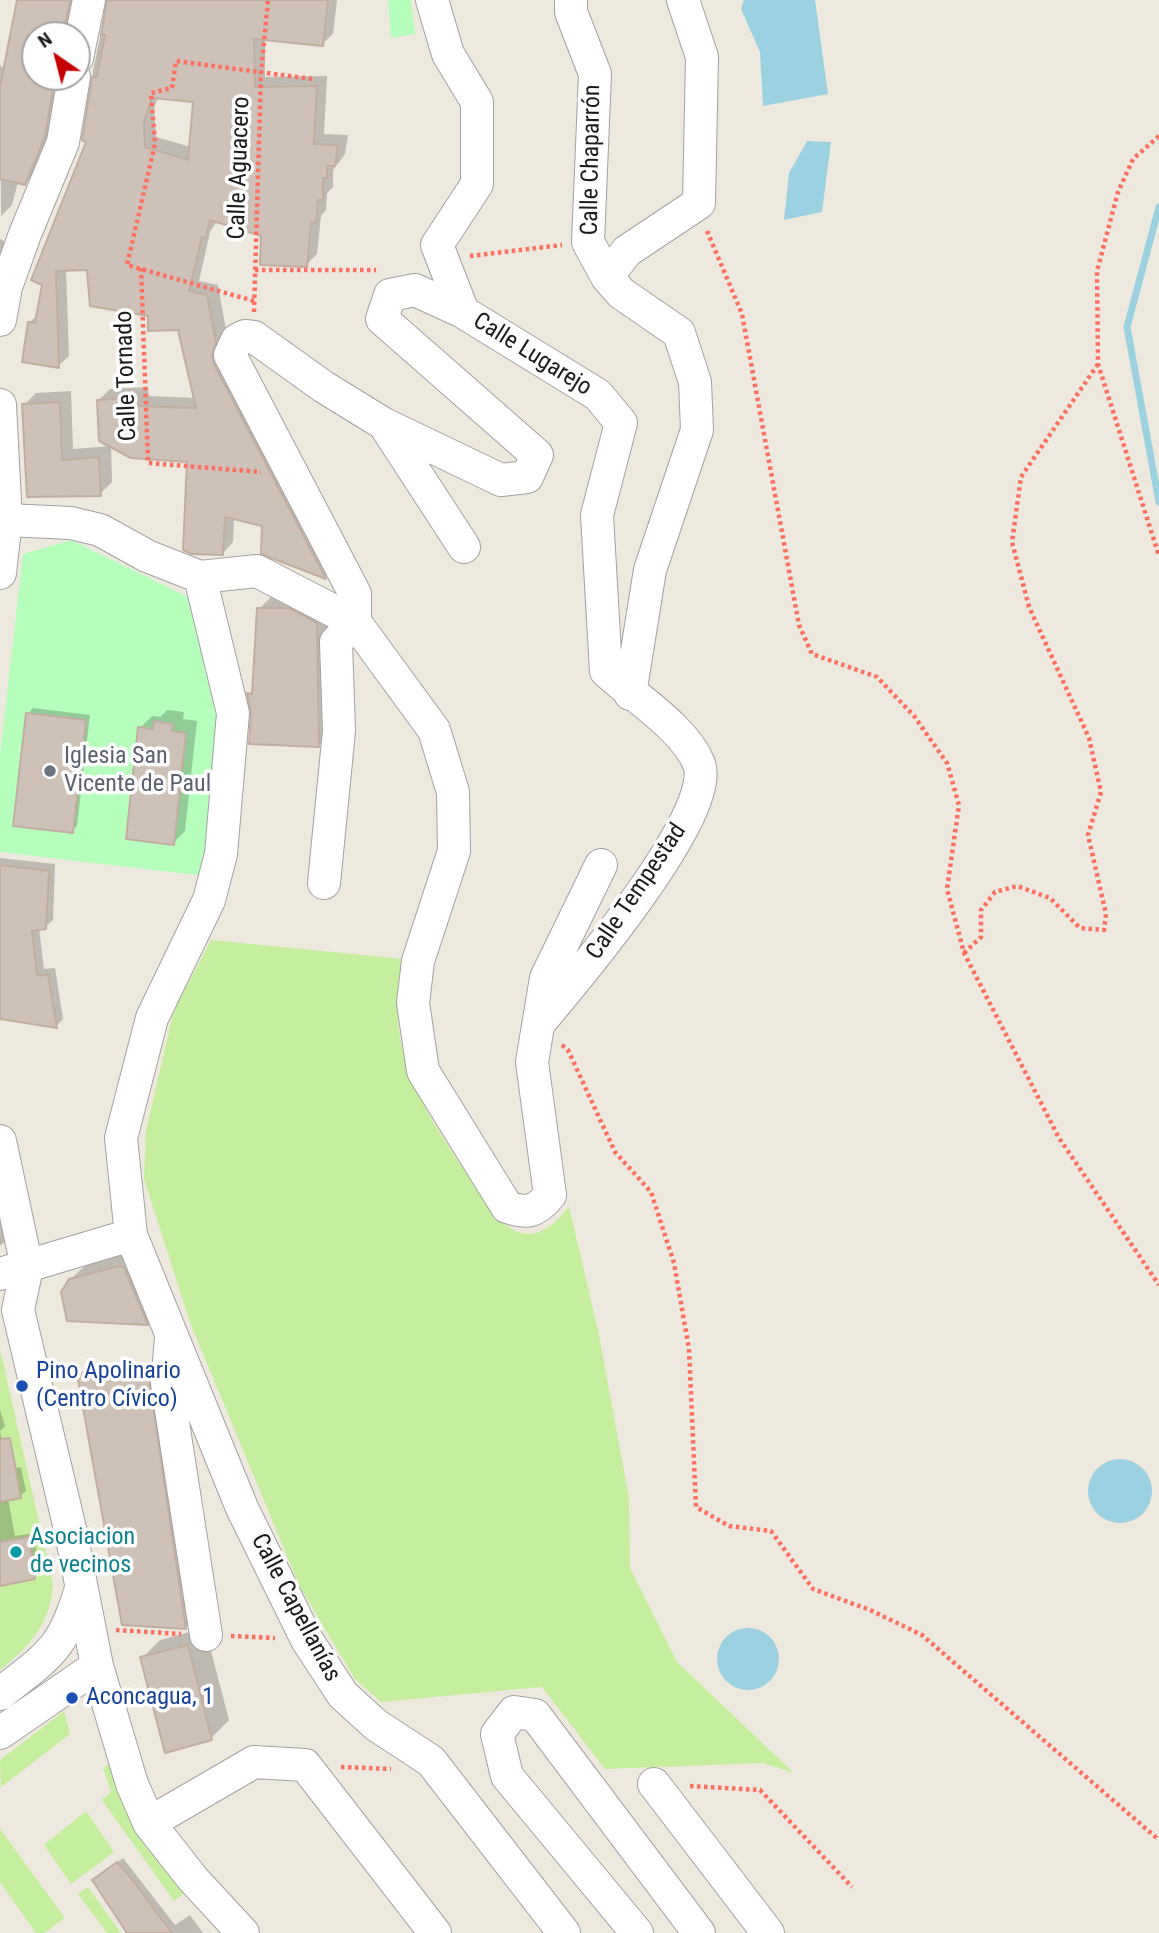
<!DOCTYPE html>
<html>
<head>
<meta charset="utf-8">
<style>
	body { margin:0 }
	#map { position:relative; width:1159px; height:1933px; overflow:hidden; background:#eee9df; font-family:"Roboto Condensed",sans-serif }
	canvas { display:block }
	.north { position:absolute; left:21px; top:21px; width:70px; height:70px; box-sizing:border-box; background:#fff; border:2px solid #a4a4a4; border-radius:50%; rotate:325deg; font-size:19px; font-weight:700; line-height:28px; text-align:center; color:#1b1b1b }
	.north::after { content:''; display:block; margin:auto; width:24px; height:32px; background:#c60001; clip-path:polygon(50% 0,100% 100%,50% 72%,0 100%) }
</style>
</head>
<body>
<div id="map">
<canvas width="1159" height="1933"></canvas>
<div class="north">N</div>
</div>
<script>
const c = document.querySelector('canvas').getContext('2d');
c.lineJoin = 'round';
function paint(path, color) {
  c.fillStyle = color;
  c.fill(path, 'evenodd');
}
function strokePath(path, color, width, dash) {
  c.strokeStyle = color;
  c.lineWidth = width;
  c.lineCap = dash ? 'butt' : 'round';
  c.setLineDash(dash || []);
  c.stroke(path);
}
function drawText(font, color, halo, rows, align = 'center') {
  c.font = font + ' "Roboto Condensed",sans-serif';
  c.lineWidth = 7;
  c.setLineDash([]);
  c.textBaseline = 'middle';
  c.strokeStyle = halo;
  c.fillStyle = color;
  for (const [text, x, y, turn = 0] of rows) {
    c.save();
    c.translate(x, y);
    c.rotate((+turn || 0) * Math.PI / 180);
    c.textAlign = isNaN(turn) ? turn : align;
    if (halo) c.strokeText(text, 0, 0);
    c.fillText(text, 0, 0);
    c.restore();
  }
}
const grass = new Path2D(`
	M211,940L404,959C377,1062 440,1131 492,1211C519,1246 546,1238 569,1206L599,1335L629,1498L630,1568L677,1662L794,1773L763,1763L605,1769L542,1687L381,1702L355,1679L300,1587L191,1325L144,1179L146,1131L174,1010Z
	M0,1349L53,1584C51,1623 29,1647 0,1670Z
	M64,1711L70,1734L1,1787L0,1760Z
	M115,1759L145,1846L184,1893L174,1901L102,1800L111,1792L103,1768Z
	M86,1811L114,1852L71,1884L44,1845Z
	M0,1829L65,1918L44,1933H36L0,1882Z
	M88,1887L121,1933H107L78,1894Z`);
const park = new Path2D(`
	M388,0H411L415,34L391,38Z
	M71,540L188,597L201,615L224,735L205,876L0,852V755L23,554Z`);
const water = new Path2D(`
	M744,0H815L828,94L763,106L760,52L741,9Z
	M807,141L831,142L822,212L784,220L789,173Z
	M1088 1491a32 32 0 1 1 64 0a32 32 0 1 1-64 0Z
	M717 1659a31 31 0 1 1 62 0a31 31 0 1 1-62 0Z`);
const shadow = new Path2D(`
	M18,0H78L72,35H35V77H64L55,125L36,172L25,183L18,182L12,205L1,216L0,65L7,73Z
	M108,0H337L333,34L322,44L265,38V77L327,76L324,134L348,135L345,154L333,170V187L327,193L326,210L321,216L317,254L306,265L262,234L217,221L210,232L199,281L218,285L226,330L222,343L336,566L326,577L263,553L264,525L234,518L233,542L223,553L189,461L99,400L110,389L148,387L149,396L195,398L179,329L150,315L88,268L66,269L69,356L58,366L30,322L38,314L88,141L93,70ZM158,97L194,101L191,147L156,137L154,109Z
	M0,239L8,243L0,266Z
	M71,391L73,449L111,446L112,482L100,494L29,496L24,405L36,393Z
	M271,597H301L331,621L330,734L318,746L253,714L249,694L255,688L259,609Z
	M33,708L90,715L77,826L72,831L28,714Z
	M167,710L184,712L183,719L197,721L185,831L173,843L140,728L152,716L160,717Z
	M0,858L55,864L53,920L45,927L39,928L44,969L55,968L63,1019L56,1026L0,1017Z
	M0,1167L14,1234L0,1246Z
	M142,1249L165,1306L147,1323L70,1280L89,1262Z
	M86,1367L157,1371L194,1619L186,1627L124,1623L79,1375Z
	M0,1410L5,1426L0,1431L8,1470L21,1467L26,1491L20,1496L8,1499L15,1536L34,1533L40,1572L34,1578L0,1567Z
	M205,1628L229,1720L211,1738L142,1658L160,1640Z
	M123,1858L175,1925L190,1915L203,1933H130L100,1875Z`);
const stream = new Path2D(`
	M1159,207L1127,327L1159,502`);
const building = new Path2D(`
	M17,0H70L63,35H35V77H55L45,137L25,185L0,179V87Z
	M107,0H328L323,46L254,39L255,87L317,86L314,144L338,145L335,166H327V178H323V200H318L316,223L311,222L307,267L260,265L261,236L210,220L206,238L202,237L189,291L207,295L216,342L212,355L214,364L326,579L261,554L262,526L225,517L223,555L192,554L183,550L187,462L131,458L99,441L97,400L138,397V406L196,408L178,330L148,331V316L90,306L87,270L56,271L59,368L22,362L28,322L35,323L42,285L31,280L86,142L82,140L92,77H97L105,35H101ZM152,98L193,102L188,160L145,147L144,121Z
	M60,402L62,460L99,457L101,496L27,497L22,404Z
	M257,608H289L317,623L319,747L249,744L251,714L247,693L252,694Z
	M26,713L86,720L73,833L13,826Z
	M154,721L173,724L172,731L186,733L174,845L126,839L138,727L153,729Z
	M0,865L49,871L46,929L32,931L37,975H48L57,1028L0,1019Z
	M119,1266L124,1267L148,1325L67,1321L61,1292L69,1279Z
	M77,1374L149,1378L186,1629L122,1625Z
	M10,1438L21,1498L0,1502V1439Z
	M29,1537L35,1579L0,1586V1542Z
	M188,1645L212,1740L165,1753L140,1657Z
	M117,1862L127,1873L172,1933H127L92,1880Z`);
const path = new Path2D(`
	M1159,136L1133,159L1118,192L1097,271L1098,364L1159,556
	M707,231L742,314L799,625L812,654L877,677L914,716L947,763L959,805L947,889L964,953L1059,1138L1159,1285
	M470,256L562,245
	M141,268L148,463L261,472
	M255,270H376
	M254,301L127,265L155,144L151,93L172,88L176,61L312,79
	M254,312L261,73L268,0
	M964,953L981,937V910L995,892L1017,886L1050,898L1080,928L1104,930L1106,914L1088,835L1101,792L1089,738L1029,607L1012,542L1021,477L1098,364
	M562,1045L568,1050L615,1152L651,1192L674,1263L689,1349L696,1507L729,1526L771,1531L813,1589L870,1610L922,1635L1159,1840
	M116,1630L181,1634
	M231,1636L275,1638
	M341,1767L391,1769
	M690,1786L760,1790L852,1887`);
const minor = new Path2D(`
	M432,0L448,54L477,102V184L437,245L463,312
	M571,0V12L595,74L588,242L607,277
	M77,58L89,0
	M0,320L6,287L25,234L63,142L74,77
	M0,405L6,520L0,573
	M384,424L464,547
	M6,520L71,523L100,530L147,556L200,577L257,571L355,622L434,730L453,792L454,851L418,961L413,1003L423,1071L507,1207C527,1214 536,1212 550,1195L532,1062L546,978L601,865
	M200,577L233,713L221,854L209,900L152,1018L121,1138L131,1235L242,1508L307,1640L343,1695L376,1725L431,1761L564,1933
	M355,622V594L230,355L237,340L245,336L254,337L324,387L384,424L501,480L527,477L537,455L382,319L390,295L415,290L463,312L598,395L621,423L597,515L606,671C634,697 685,728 699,764C718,812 573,983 540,1022
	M630,694L650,570L697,430L695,382L679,333L621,293L607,277L627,251L699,203L702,57L683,0
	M324,883L339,731L336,642L355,622
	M0,1141L27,1267L18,1310L71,1533L97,1666L132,1784L149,1823L193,1879L243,1933
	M0,1274L131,1235
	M171,1338L167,1384L206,1635
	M0,1694C49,1655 63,1650 81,1588
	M0,1733L97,1666
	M654,1784L768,1933
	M149,1823L254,1762L305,1765L435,1933
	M637,1933L507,1776L497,1734L514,1712L535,1715L699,1933`);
const markers = [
	[50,771,7,"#6b7280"],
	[22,1386,7,"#1a4fb4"],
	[16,1552,7,"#0f9aa8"],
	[72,1698,7,"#1a4fb4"]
];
const streetNames = [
	["Calle Chaparrón",592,160,-89],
	["Calle Aguacero",240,168,-88],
	["Calle Lugarejo",532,355,32],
	["Calle Tornado",127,376,-92],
	["Calle Tempestad",637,892,-56],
	["Calle Capellanías",295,1608,62]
];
const worshipNames = [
	["Iglesia San",64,757],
	["Vicente de Paul",64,785]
];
const transitNames = [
	["Pino Apolinario",36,1372],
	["(Centro Cívico)",36,1400],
	["Aconcagua, 1",86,1698]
];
const cultureNames = [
	["Asociacion",30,1538],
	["de vecinos",30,1566]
];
paint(grass, '#c6ee9f');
paint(park, '#b6febb');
paint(water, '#9bd1e0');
paint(shadow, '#0003');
strokePath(stream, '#9bd1e0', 7);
paint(building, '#cec2b8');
strokePath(building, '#c1aea0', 2);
strokePath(minor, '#a2a2a2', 34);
strokePath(path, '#ff6f5f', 4.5, [3.5, 3.5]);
strokePath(minor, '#fff', 32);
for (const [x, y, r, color] of markers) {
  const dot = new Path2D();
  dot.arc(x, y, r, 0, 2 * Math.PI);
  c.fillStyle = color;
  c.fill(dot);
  strokePath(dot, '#fff', 2.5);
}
drawText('24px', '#1b1b1b', '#fff', streetNames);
drawText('24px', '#5b616d', '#fff', worshipNames, 'left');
drawText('24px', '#164399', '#fff', transitNames, 'left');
drawText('24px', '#0d838f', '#fff', cultureNames, 'left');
</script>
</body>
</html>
